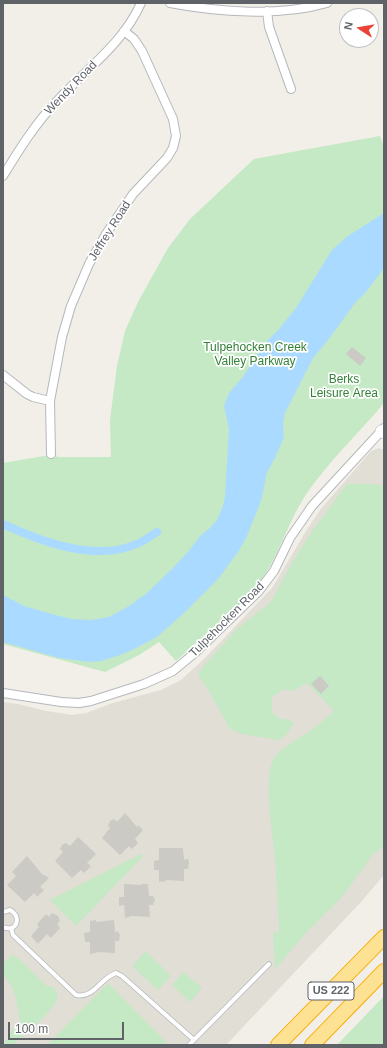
<!DOCTYPE html>
<html>
<head>
<meta charset="utf-8">
<style>
	body { margin:0 }
	#map { position:relative; width:387px; height:1048px; overflow:hidden; background:#f1efe8; font-family:Helvetica,sans-serif }
	canvas { display:block }
	.frame { position:absolute; inset:0; border:4px solid #5f6368; pointer-events:none }
	.north { position:absolute; left:339px; top:8px; width:40px; height:40px; box-sizing:border-box; background:#fff; border:1px solid #bfc1c3; border-radius:50%; rotate:282deg; font-size:11px; font-weight:700; line-height:16px; text-align:center; color:#5f6368 }
	.north::after { content:''; display:block; margin:auto; width:14px; height:18px; background:#ea4335; clip-path:polygon(50% 0,100% 100%,50% 72%,0 100%) }
	.scale { position:absolute; left:8px; top:1022px; width:116px; height:18px; box-sizing:border-box; border:2px solid #5f6368; border-top:0; padding-left:5px; font-size:12px; line-height:14px; white-space:nowrap; color:#5f6368; -webkit-text-stroke:3px #fff; paint-order:stroke }
</style>
</head>
<body>
<div id="map">
<canvas width="387" height="1048"></canvas>
<div class="frame"></div>
<div class="north">N</div>
<div class="scale">100 m</div>
</div>
<script>
const c = document.querySelector('canvas').getContext('2d');
c.lineJoin = 'round';
function paint(path, color) {
  c.fillStyle = color;
  c.fill(path, 'evenodd');
}
function strokePath(path, color, width, dash) {
  c.strokeStyle = color;
  c.lineWidth = width;
  c.lineCap = dash ? 'butt' : 'round';
  c.setLineDash(dash || []);
  c.stroke(path);
}
function drawText(font, color, halo, rows, align = 'center') {
  c.font = font + ' Helvetica,sans-serif';
  c.lineWidth = 3.5;
  c.setLineDash([]);
  c.textBaseline = 'middle';
  c.strokeStyle = halo;
  c.fillStyle = color;
  for (const [text, x, y, turn = 0] of rows) {
    c.save();
    c.translate(x, y);
    c.rotate((+turn || 0) * Math.PI / 180);
    c.textAlign = isNaN(turn) ? turn : align;
    if (halo) c.strokeText(text, 0, 0);
    c.fillText(text, 0, 0);
    c.restore();
  }
}
const education = new Path2D(`
	M379,448L384,450V875L360,903L226,1045H3V702L18,704L46,711L72,715L86,713L113,703L161,690L181,680L204,659L272,588L306,531L320,510L371,451Z`);
const green = new Path2D(`
	M380,136L384,147V403C359,433 329,461 307,493C286,524 278,562 253,591C245,601 234,610 224,618C208,632 192,646 176,661L159,642L139,655L105,672L3,644V463L56,454L57,457H111L110,420L117,366L125,331L138,302L168,248L190,219L254,159Z
	M347,484H376L384,486V846L373,854L342,897L305,934L275,969L273,933L279,932C278,908 277,883 275,859C273,835 263,778 274,758C279,749 304,735 313,729C321,723 327,717 334,711L307,683L293,691L284,689L272,697V712L280,719H287L294,723L287,734L279,740L242,734L230,729L209,691L198,675L202,668L236,630L270,603L278,589L293,561L313,530Z
	M141,854L143,856L76,926L50,900Z
	M146,951L171,976L158,990L132,966Z
	M12,955L18,958L47,986L54,987C56,991 58,995 57,999C53,1012 23,1035 12,1045H4L11,1032L20,1021C17,1004 16,987 3,975V964Z
	M183,972L202,988L190,1002L172,985Z
	M108,983L169,1045H47Z
	M384,996V1045H337Z`);
const water = new Path2D(`
	M384,213V268L366,292L355,303L328,340L313,358L285,413L283,423L284,437L274,460L267,472L261,501L246,538L238,552L218,579L184,613L157,637L132,650L120,655L101,661L90,662L59,658L3,642V595L24,606L59,616L72,619L91,620L109,617L129,606L147,593L173,568L188,552L201,535L209,529L217,520L223,506L225,497L229,429L224,406L229,393L242,378L267,341L280,328L296,308L332,250L348,236Z`);
const canal = new Path2D(`
	M3,524C42,542 97,563 139,543C145,540 151,536 157,532`);
const building = new Path2D(`
	M352,347L366,358L360,366L346,354Z
	M320,676L329,686L321,694L311,684Z
	M125,813L137,827L138,825L143,830L135,839L138,843L132,849L129,846L120,855L102,838L110,828L108,826L110,821L114,819L117,822Z
	M78,837L96,854L87,863L91,866L84,873L81,870L72,878L55,861L63,852L60,849L62,845L66,843L70,846Z
	M159,848H183L184,860L188,859L189,863L188,869H184V881L166,880V881L159,882V870H154V861L159,860Z
	M27,856L42,874L49,878L40,887L44,890L37,897L34,893L25,902L7,885L16,876L12,872Z
	M124,884L141,885V884H148L149,896H153L155,900L153,905H149L150,917L132,916L125,918L124,905L119,906V897H124Z
	M52,913L58,916L60,921L57,924L60,928L51,938L47,934L38,944L31,936L39,927L37,924L46,914L49,917Z
	M96,920V922L114,920L115,932L118,931L120,935L119,941H115V953L97,952L96,953L90,954V942H85L84,933L90,932V921Z`);
const lane = new Path2D(`
	M3,912L10,910C23,917 16,933 3,927
	M11,928L13,935L76,995C94,999 100,978 116,973L122,976L194,1040
	M189,1045L269,964`);
const street = new Path2D(`
	M170,3C218,12 279,17 327,3
	M267,11L269,27L291,89
	M3,176C19,150 35,124 56,102C85,70 123,44 141,3
	M3,375L27,394L33,397L50,401
	M51,454L50,401L62,337L71,306L89,264L106,234L133,194L167,158L173,148L176,136L173,119L142,51L134,39L124,31
	M3,693L61,702L79,703L91,701L144,684L173,671L196,652L258,592L274,571L290,538L312,506L384,428`);
const secondary = new Path2D(`
	M381,431L384,433`);
const highway = new Path2D(`
	M278,1045L384,937
	M312,1045L384,971`);
const shields = [
	[331,991,46]
];
const shieldNames = [
	["US 222",331,991]
];
const streetNames = [
	["Wendy Road",71,88,-46],
	["Jeffrey Road",110,231,-58],
	["Tulpehocken Road",227,620,-45]
];
const parkNames = [
	["Tulpehocken Creek",255,348],
	["Valley Parkway",255,362],
	["Berks",344,380],
	["Leisure Area",344,394]
];
paint(education, '#e1ded6');
paint(green, '#c5e8c5');
paint(water, '#aadaff');
strokePath(canal, '#aadaff', 8);
paint(building, '#cccac5');
strokePath(lane, '#b5b8bc', 5.5);
strokePath(street, '#b5b8bc', 10);
strokePath(secondary, '#b6babf', 12);
strokePath(highway, '#f9ab00', 16);
strokePath(lane, '#fff', 4);
strokePath(street, '#fff', 8);
strokePath(secondary, '#fff', 11);
strokePath(highway, '#fde293', 14);
for (const [x, y, w] of shields) {
  const box = new Path2D();
  box.roundRect(x - w / 2, y - 9, w, 18, 3);
  c.fillStyle = '#fff';
  c.fill(box);
  strokePath(box, '#5f6368', 1);
}
drawText('bold 11px', '#5f6368', null, shieldNames);
drawText('12px', '#5f6368', '#fff', streetNames);
drawText('12px', '#348238', '#fff', parkNames);
</script>
</body>
</html>
